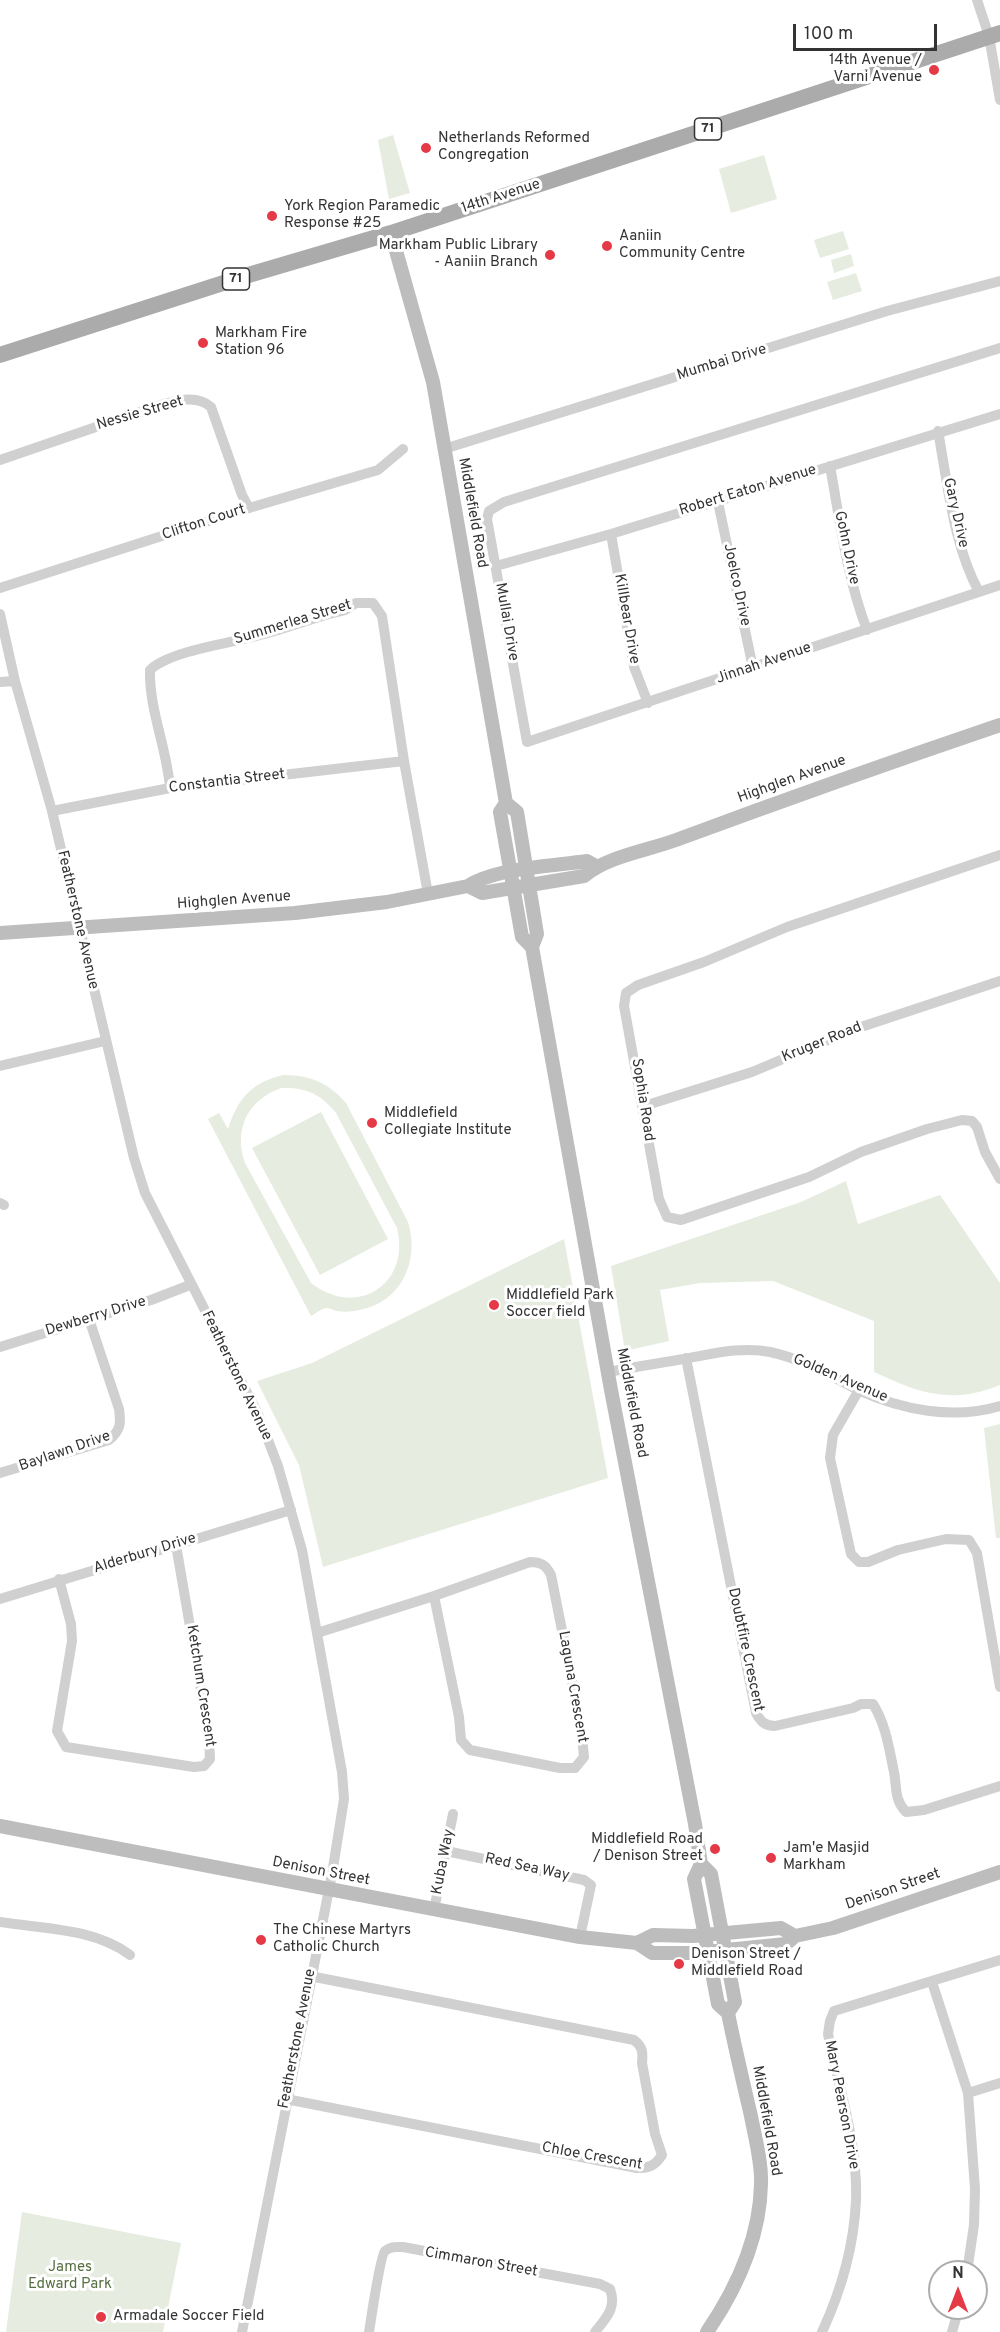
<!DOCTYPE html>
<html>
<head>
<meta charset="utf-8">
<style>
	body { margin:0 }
	#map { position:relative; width:1000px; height:2332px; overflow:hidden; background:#fff; font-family:Overpass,sans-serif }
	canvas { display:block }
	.north { position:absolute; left:928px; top:2260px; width:60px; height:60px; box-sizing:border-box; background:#fff; border:2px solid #adadad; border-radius:50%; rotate:0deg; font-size:16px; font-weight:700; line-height:24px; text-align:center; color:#333 }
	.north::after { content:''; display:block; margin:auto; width:21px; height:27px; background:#e63946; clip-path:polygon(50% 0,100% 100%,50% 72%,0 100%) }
	.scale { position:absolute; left:793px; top:24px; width:144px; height:27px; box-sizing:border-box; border:3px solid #333; border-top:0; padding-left:8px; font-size:18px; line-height:21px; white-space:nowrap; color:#333; -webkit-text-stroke:4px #fff; paint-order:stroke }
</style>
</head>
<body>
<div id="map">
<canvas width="1000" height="2332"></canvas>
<div class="north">N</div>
<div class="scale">100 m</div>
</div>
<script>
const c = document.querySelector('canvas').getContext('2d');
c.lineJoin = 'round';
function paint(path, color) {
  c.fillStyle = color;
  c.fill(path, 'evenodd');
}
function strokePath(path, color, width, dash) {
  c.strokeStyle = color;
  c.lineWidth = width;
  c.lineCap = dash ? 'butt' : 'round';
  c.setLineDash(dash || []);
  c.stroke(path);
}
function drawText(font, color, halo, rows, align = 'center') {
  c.font = font + ' Overpass,sans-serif';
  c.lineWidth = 6;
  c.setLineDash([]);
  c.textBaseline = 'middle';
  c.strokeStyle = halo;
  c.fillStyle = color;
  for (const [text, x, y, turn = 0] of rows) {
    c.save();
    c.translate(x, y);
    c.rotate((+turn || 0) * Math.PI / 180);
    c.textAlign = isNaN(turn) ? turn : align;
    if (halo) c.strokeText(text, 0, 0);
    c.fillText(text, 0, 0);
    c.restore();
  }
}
const green = new Path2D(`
	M393,135L410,193L389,199L378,140Z
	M764,155L777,199L731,213L719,169Z
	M843,231L849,249L820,258L814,240Z
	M851,254L854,266L834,273L831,260Z
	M856,273L862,291L833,300L827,282Z
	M283,1075C310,1075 329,1083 346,1103L408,1222C420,1261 401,1303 359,1310C352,1312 343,1312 336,1311C333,1310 330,1308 327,1308C322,1308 315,1314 311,1316L208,1119L219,1113L228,1129C238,1098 251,1083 283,1075ZM281,1088C306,1087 321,1094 336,1113L397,1228C411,1284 357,1319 311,1283L245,1163C233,1129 248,1100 281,1088Z
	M321,1112L388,1239L320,1275L252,1148Z
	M846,1181L858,1224L940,1195L1000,1283V1385C951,1405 919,1393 874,1372V1321L773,1281L700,1283L660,1290L669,1341L625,1351L611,1266L801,1202Z
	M564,1239L608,1478L323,1567L299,1465L257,1381L312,1363Z
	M1000,1424V1538H996L984,1428Z
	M22,2212L181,2243L163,2332H6Z`);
const street = new Path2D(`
	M977,0L989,36L1000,100
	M1000,348L504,502L489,511L487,519L527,742L1000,585
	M938,431C948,485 953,544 979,592
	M444,449L887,311L1000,281
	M0,460L154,407C173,402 195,393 211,407L242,495L249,508
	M830,466C840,521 847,578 867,630
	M718,502L753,668
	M611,534L634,667L648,703
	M496,566L611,534L1000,414
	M0,588L249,508L378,470L403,449
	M0,614L15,681L52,811L134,1158L145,1193L258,1414L278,1466L302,1550L342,1772L344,1799L332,1874L242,2332
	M0,682L15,681
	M170,788C167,748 149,710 150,670C169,651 232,643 260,635C289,628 316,616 345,610L356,603H373L382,616L404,761L428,894
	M52,811L170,788L404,761
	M1000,855L787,927L704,962L638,985L626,993L624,1006L659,1199L667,1217L681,1220L809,1177L861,1152L927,1129L962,1120L972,1121L977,1127L985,1152L1000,1179
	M0,1066L105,1041
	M644,1106L752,1072L852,1030L1000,981
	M0,1203L4,1205
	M0,1347L151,1300L190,1285
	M686,1358L756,1713C761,1722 765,1726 775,1726L853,1708L861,1704H873C886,1725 889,1748 894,1772C897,1787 894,1800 906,1812L924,1810L1000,1786
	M608,1372C633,1367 659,1363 684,1359C712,1354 742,1346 770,1352C803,1359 829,1375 858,1390C902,1410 953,1420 1000,1406
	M859,1390L833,1435L830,1458L851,1554L859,1562H868L898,1550L946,1539L969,1540L977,1553L1000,1687
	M0,1473L109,1440C121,1430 121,1423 119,1409L89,1319
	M59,1579L71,1624L72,1641L57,1731L66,1747L194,1767L204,1766L210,1759L209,1737L176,1545
	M0,1599L291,1510
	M317,1633L434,1596L530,1562C541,1562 546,1565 551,1575L581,1726L584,1757L575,1768H560L470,1750L461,1740L459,1717L434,1596
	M446,1851L584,1880L591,1885L580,1937
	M434,1910L453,1814
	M0,1922C43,1929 94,1928 130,1955
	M932,1982L968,2093L975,2189L974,2225L967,2272
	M968,2093L1000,2083
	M286,2099L637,2168C649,2168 655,2166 662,2155L655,2134L642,2063C643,2053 643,2047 634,2040L310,1976
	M369,2332C371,2320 380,2256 385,2251C391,2246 396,2247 403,2247L600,2284L610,2289C617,2308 606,2318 595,2332
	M822,2332C841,2291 854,2246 856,2200C858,2145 839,2088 828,2034L830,2021L834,2011L1000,1960
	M952,2332L959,2308`);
const secondary = new Path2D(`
	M391,233L433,382L506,803L517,812L537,934L532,947L611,1390L695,1824L701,1864L694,1879L718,2004L728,2013C735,2048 743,2082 751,2116C755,2138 762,2162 761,2184C760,2238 737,2288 707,2332
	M506,803L500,812L522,937L532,947
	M468,886L482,893L584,876C608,856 646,851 676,840C784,800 891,762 1000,725
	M0,933L295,913L387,902L468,886C494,868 554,866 587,861L596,866
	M0,1826L580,1937L637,1943L653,1935L693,1936L781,1928L795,1936
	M701,1864L711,1874L735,2002L728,2013
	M637,1943L652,1953H696L786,1944L795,1936L833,1928L1000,1872`);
const primary = new Path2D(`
	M0,355L245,276L391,233L1000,33`);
const markers = [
	[934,70,6,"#e63946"],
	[426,148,6,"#e63946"],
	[272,216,6,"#e63946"],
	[607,246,6,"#e63946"],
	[550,255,6,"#e63946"],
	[203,343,6,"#e63946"],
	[372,1123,6,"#e63946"],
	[494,1305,6,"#e63946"],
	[715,1849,6,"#e63946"],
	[771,1858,6,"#e63946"],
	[261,1940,6,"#e63946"],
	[679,1964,6,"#e63946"],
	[101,2317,6,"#e63946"]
];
const shields = [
	[708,129,27],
	[236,279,27]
];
const shieldNames = [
	["71",708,129],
	["71",236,279]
];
const poiNames = [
	["14th Avenue /",922,61,"right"],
	["Varni Avenue",922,78,"right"],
	["Netherlands Reformed",438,139],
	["Congregation",438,156],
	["York Region Paramedic",284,207],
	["Response #25",284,224],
	["Aaniin",619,237],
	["Community Centre",619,254],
	["Markham Public Library",538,246,"right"],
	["- Aaniin Branch",538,263,"right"],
	["Markham Fire",215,334],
	["Station 96",215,351],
	["Middlefield",384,1114],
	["Collegiate Institute",384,1131],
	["Middlefield Park",506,1296],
	["Soccer field",506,1313],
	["Middlefield Road",703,1840,"right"],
	["/ Denison Street",703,1857,"right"],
	["Jam'e Masjid",783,1849],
	["Markham",783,1866],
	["The Chinese Martyrs",273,1931],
	["Catholic Church",273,1948],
	["Denison Street /",691,1955],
	["Middlefield Road",691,1972],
	["Armadale Soccer Field",113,2317]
];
const streetNames = [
	["14th Avenue",501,197,-18],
	["Mumbai Drive",722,363,-17],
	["Nessie Street",140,414,-16],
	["Robert Eaton Avenue",748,491,-17],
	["Middlefield Road",472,513,80],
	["Gary Drive",955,513,77],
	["Clifton Court",204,523,-18],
	["Gohn Drive",846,548,78],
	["Joelco Drive",736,585,78],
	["Killbear Drive",626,619,80],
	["Mullai Drive",506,622,80],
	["Summerlea Street",293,623,-17],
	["Jinnah Avenue",764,664,-19],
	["Highglen Avenue",792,780,-20],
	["Constantia Street",227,782,-7],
	["Highglen Avenue",234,901,-4],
	["Featherstone Avenue",77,920,77],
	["Kruger Road",822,1043,-22],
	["Sophia Road",642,1100,81],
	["Dewberry Drive",96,1317,-17],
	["Featherstone Avenue",236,1376,64],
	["Golden Avenue",840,1379,23],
	["Middlefield Road",631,1403,79],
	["Baylawn Drive",65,1452,-19],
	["Alderbury Drive",145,1554,-17],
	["Doubtfire Crescent",745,1650,78],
	["Ketchum Crescent",200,1686,81],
	["Laguna Crescent",572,1687,80],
	["Kuba Way",444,1862,-79],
	["Red Sea Way",527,1868,12],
	["Denison Street",321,1872,11],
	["Denison Street",893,1890,-19],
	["Featherstone Avenue",298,2039,-79],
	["Mary Pearson Drive",841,2105,79],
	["Middlefield Road",766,2121,80],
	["Chloe Crescent",592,2157,10],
	["Cimmaron Street",481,2263,10]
];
const parkNames = [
	["James",70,2268],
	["Edward Park",70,2285]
];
paint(green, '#e6ecdf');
strokePath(street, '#d0d0d0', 10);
strokePath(secondary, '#bdbdbd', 14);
strokePath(primary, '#ababab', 16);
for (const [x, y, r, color] of markers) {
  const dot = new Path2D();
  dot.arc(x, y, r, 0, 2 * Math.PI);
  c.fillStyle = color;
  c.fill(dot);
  strokePath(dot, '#fff', 2);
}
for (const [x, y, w] of shields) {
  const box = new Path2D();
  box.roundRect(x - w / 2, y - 11, w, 22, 4.5);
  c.fillStyle = '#fff';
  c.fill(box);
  strokePath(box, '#333', 1.5);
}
drawText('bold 14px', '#333', null, shieldNames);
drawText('15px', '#333', '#fff', poiNames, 'left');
drawText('15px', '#333', '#fff', streetNames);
drawText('15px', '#56703f', '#fff', parkNames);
</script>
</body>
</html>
